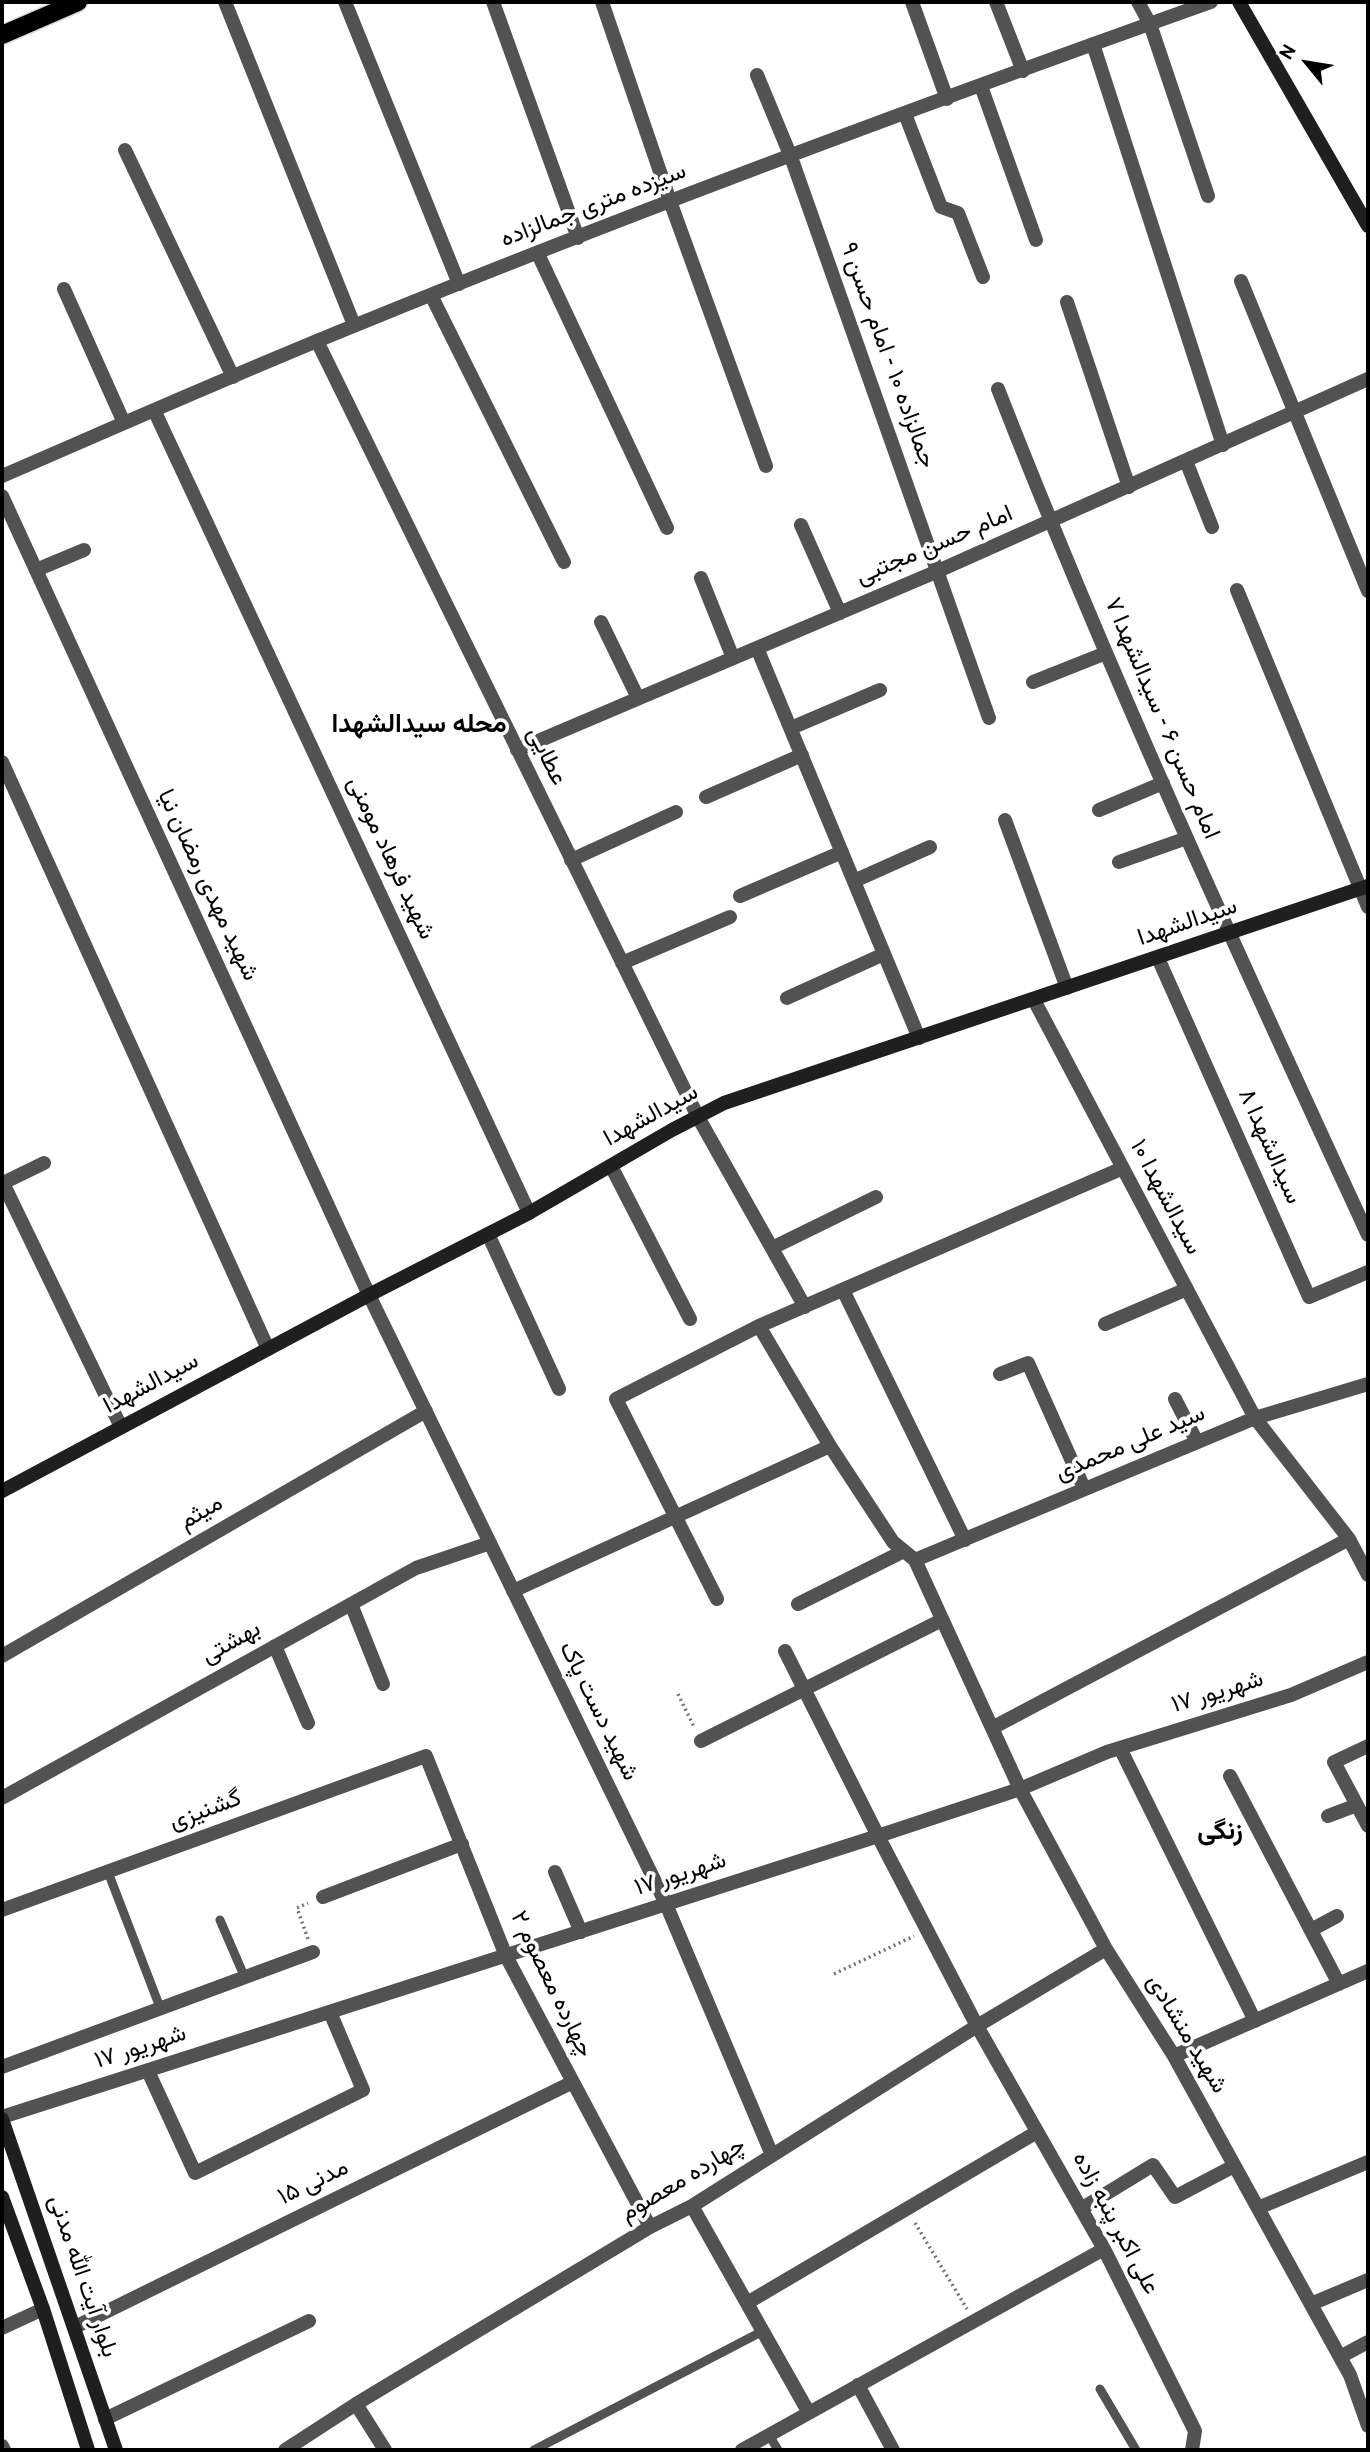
<!DOCTYPE html>
<html>
<head>
<meta charset="utf-8">
<style>
	body { margin:0 }
	#map { position:relative; width:1370px; height:2452px; overflow:hidden; background:#fff; font-family:Overpass,sans-serif }
	canvas { display:block }
	.frame { position:absolute; inset:0; border:4px solid #000; pointer-events:none }
	.north { position:absolute; left:1272px; top:28px; width:70px; height:70px; -webkit-text-stroke:5px #fff; paint-order:stroke; rotate:300deg; font-size:19px; font-weight:700; line-height:28px; text-align:center; color:#000 }
	.north::after { content:''; display:block; margin:auto; width:24px; height:32px; background:#000; clip-path:polygon(50% 0,100% 100%,50% 72%,0 100%) }
</style>
</head>
<body>
<div id="map">
<canvas width="1370" height="2452"></canvas>
<div class="frame"></div>
<div class="north">N</div>
</div>
<script>
const c = document.querySelector('canvas').getContext('2d');
c.lineJoin = 'round';
function strokePath(path, color, width, dash) {
  c.strokeStyle = color;
  c.lineWidth = width;
  c.lineCap = dash ? 'butt' : 'round';
  c.setLineDash(dash || []);
  c.stroke(path);
}
function drawText(font, color, halo, rows, align = 'center') {
  c.font = font + ' Overpass,Vazirmatn,sans-serif';
  c.lineWidth = 7;
  c.setLineDash([]);
  c.textBaseline = 'middle';
  c.strokeStyle = halo;
  c.fillStyle = color;
  for (const [text, x, y, turn = 0] of rows) {
    c.save();
    c.translate(x, y);
    c.rotate((+turn || 0) * Math.PI / 180);
    c.textAlign = isNaN(turn) ? turn : align;
    if (halo) c.strokeText(text, 0, 0);
    c.fillText(text, 0, 0);
    c.restore();
  }
}
const path = new Path2D(`
	M678,1694L694,1727
	M308,1939L297,1908L308,1903
	M834,1974L914,1936
	M915,2223L967,2309`);
const lane = new Path2D(`
	M108,1872L161,2010
	M220,1920L245,1978
	M1100,2389L1136,2450
	M769,2435L778,2450
	M534,2450L763,2331`);
const street = new Path2D(`
	M225,2L354,325
	M345,2L459,284
	M493,2L578,238
	M602,2L670,201L766,466
	M912,2L947,99
	M996,2L1023,71
	M1138,2L1150,24L1208,196
	M1093,44L1223,445
	M757,75L791,157L989,718
	M981,86L1036,240
	M905,114L941,207L958,213L983,277
	M125,150L233,377
	M538,254L667,528
	M1241,281L1368,591
	M64,289L124,423
	M431,295L564,562
	M1067,302L1129,487
	M317,341L698,1117L805,1307
	M998,389C1110,676 1239,956 1368,1235
	M154,410L529,1213
	M1186,461L1212,527
	M2,476C120,425 237,373 356,325C638,210 924,104 1211,2
	M2,496L369,1295L666,1904L772,2155
	M801,525L840,613
	M36,570L84,550
	M701,578L733,658
	M1237,590L1368,907
	M601,622L638,698
	M757,648L919,1038
	M1033,682L1106,653
	M791,728L880,690
	M517,750L938,571L1368,379
	M2,762L268,1349
	M706,797L802,755
	M1099,810L1163,783
	M1005,820L1067,988
	M571,860L676,812
	M1119,862L1187,838
	M854,881L930,847
	M740,896L842,852
	M1158,958L1309,1297L1368,1272
	M622,963L730,917
	M787,998L884,954
	M1034,1000L1255,1418L1349,1539L1368,1575
	M44,1163L3,1183L121,1427
	M611,1166L690,1319
	M488,1234L559,1389
	M772,1248L876,1197
	M843,1290L965,1540
	M1105,1324L1187,1289
	M759,1326L830,1446L893,1542L915,1560L1020,1789L1106,1949L1174,2056L1340,2357L1350,2375L1368,2426
	M1000,1374L1028,1363L1084,1488
	M1175,1399L1197,1442
	M915,1560L1255,1418L1368,1384
	M513,1591L830,1446
	M717,1599L616,1399L759,1326L1123,1168
	M351,1604L383,1684
	M798,1604L904,1551
	M275,1646L308,1723
	M785,1651L878,1836L977,2026L1104,2249L1195,2431L1192,2450
	M2,1656L426,1411
	M992,1728L1349,1539
	M701,1741L942,1620
	M1368,1746L1334,1762L1368,1826
	M1120,1748L1255,2021
	M1230,1776L1339,1984
	M2,1798L416,1568L490,1543
	M1328,1816L1357,1805
	M555,1872L581,1932
	M323,1897L462,1844
	M2,1910L426,1756L506,1956L650,2227
	M1311,1930L1337,1916
	M1174,2056L1368,1971
	M2,2067L313,1952
	M148,2071L195,2173L363,2090L330,2012
	M2,2117L878,1836L1020,1789L1107,1752L1291,1695L1368,1662
	M692,2206L809,2413
	M1258,2208L1368,2162
	M1081,2209L1153,2165L1175,2197L1234,2166
	M747,2303L1037,2132
	M1311,2304L1368,2280
	M75,2327L573,2082
	M2,2328L43,2309
	M1340,2357L1368,2342
	M858,2385L893,2450
	M356,2404L385,2450
	M105,2419L309,2321
	M2,2446L4,2450
	M285,2450L356,2404L650,2227L692,2206L977,2026L1106,1949
	M742,2450L1104,2249`);
const secondary = new Path2D(`
	M1239,2L1368,226
	M2,1491L369,1295L529,1213L672,1130L724,1103L1368,886
	M2,2119L116,2450
	M2,2197L43,2309L88,2450`);
const primary = new Path2D(`
	M2,35L78,2`);
const streetNames = [
	["سیزده متری جمالزاده",594,207,-21],
	["جمالزاده ۱۰ - امام حسن ۹",886,356,70],
	["امام حسن مجتبی",935,547,-23],
	["امام حسن ۶ - سیدالشهدا ۷",1160,719,67],
	["عطایی",545,757,64],
	["شهید فرهاد مومنی",389,859,65],
	["شهید مهدی رمضان نیا",206,886,65],
	["سیدالشهدا",1188,924,-19],
	["سیدالشهدا",652,1117,-29],
	["سیدالشهدا ۸",1268,1147,66],
	["سیدالشهدا ۱۰",1164,1198,62],
	["سیدالشهدا",152,1385,-28],
	["سید علی محمدی",1131,1445,-23],
	["میثم",202,1514,-30],
	["بهشتی",232,1644,-29],
	["۱۷ شهریور",1218,1694,-17],
	["شهید دست پاک",597,1712,64],
	["گشنیزی",206,1812,-20],
	["۱۷ شهریور",681,1876,-18],
	["چهارده معصوم ۲",550,1985,64],
	["شهید منشادی",1185,2035,59],
	["۱۷ شهریور",141,2049,-18],
	["چهارده معصوم",684,2181,-31],
	["مدنی ۱۵",314,2184,-26],
	["علی اکبر پنبه زاده",1114,2224,62],
	["بلوار آیت الله مدنی",81,2277,71]
];
const neighbourhoodNames = [
	["محله سیدالشهدا",419,727],
	["زنگی",1220,1834]
];
strokePath(primary, '#dbdbdb', 21);
strokePath(path, '#747474', 3.5, [2, 3.5]);
strokePath(lane, '#525252', 9);
strokePath(street, '#525252', 14);
strokePath(secondary, '#1f1f1f', 14);
strokePath(primary, '#000', 18);
drawText('24px', '#000', '#fff', streetNames);
drawText('bold 26px', '#000', '#fff', neighbourhoodNames);
</script>
</body>
</html>
